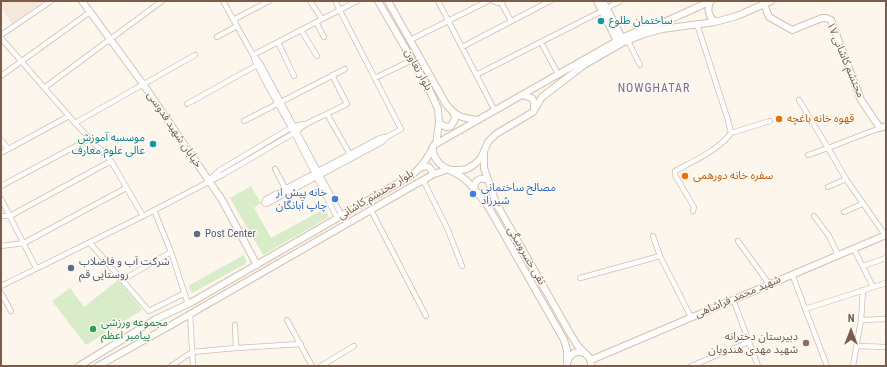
<!DOCTYPE html>
<html>
<head>
<meta charset="utf-8">
<style>
	body { margin:0 }
	#map { position:relative; width:887px; height:367px; overflow:hidden; background:#fdf6ec; font-family:"Roboto Condensed",sans-serif }
	canvas { display:block }
	.frame { position:absolute; inset:0; border:2px solid #7a5c4d; pointer-events:none }
	.north { position:absolute; left:831px; top:311px; width:40px; height:40px; -webkit-text-stroke:3px #fffaf3; paint-order:stroke; rotate:0deg; font-size:11px; font-weight:700; line-height:16px; text-align:center; color:#7a5c4d }
	.north::after { content:''; display:block; margin:auto; width:14px; height:18px; background:#7a5c4d; clip-path:polygon(50% 0,100% 100%,50% 72%,0 100%) }
</style>
</head>
<body>
<div id="map">
<canvas width="887" height="367"></canvas>
<div class="frame"></div>
<div class="north">N</div>
</div>
<script>
const c = document.querySelector('canvas').getContext('2d');
c.lineJoin = 'round';
function paint(path, color) {
  c.fillStyle = color;
  c.fill(path, 'evenodd');
}
function strokePath(path, color, width, dash) {
  c.strokeStyle = color;
  c.lineWidth = width;
  c.lineCap = dash ? 'butt' : 'round';
  c.setLineDash(dash || []);
  c.stroke(path);
}
function drawText(font, color, halo, rows, align = 'center') {
  c.font = font + ' "Roboto Condensed","Noto Sans Arabic",sans-serif';
  c.lineWidth = 3;
  c.setLineDash([]);
  c.textBaseline = 'middle';
  c.strokeStyle = halo;
  c.fillStyle = color;
  for (const [text, x, y, turn = 0] of rows) {
    c.save();
    c.translate(x, y);
    c.rotate((+turn || 0) * Math.PI / 180);
    c.textAlign = isNaN(turn) ? turn : align;
    if (halo) c.strokeText(text, 0, 0);
    c.fillText(text, 0, 0);
    c.restore();
  }
}
const residential = new Path2D(`
	M1,1H44L12,24L1,7Z`);
const green = new Path2D(`
	M251,186L261,203L254,208L271,238L324,209L329,217L263,255L230,198Z
	M244,255L246,261L245,264L192,293L188,286Z
	M118,280L142,309V310L86,345L52,301L70,288L84,307Z`);
const street = new Path2D(`
	M223,1L253,55L260,63L342,216
	M310,1L322,19
	M438,1L495,111
	M493,1L498,3L503,1
	M501,2L511,21
	M607,8L620,1
	M233,20L269,1
	M316,22L324,37
	M697,24L728,120L731,133L770,121
	M301,30L317,56
	M1,35L51,1
	M217,37L237,26
	M1,38L75,123L111,161L143,216
	M410,40L488,1
	M628,41L640,65
	M278,42L294,76
	M543,46L558,74
	M462,47L550,1
	M253,55L357,1
	M254,59L265,81L294,133L337,218
	M476,75L602,11
	M1,76L90,12
	M375,78L412,60
	M44,88L162,1
	M799,100L828,148L808,155
	M187,104L257,65
	M327,114L351,156
	M244,121L345,69
	M75,123L195,55
	M880,128L828,148L846,179L885,235
	M1,140L8,149
	M1,153L69,116
	M275,169L285,188
	M211,178L220,170L294,126L305,124
	M423,180L448,230L462,266
	M1,186L89,139
	M828,187L846,179
	M1,199L36,268
	M264,203L266,204L382,142L387,137L401,129L335,1
	M264,203L266,199L380,138L386,137
	M154,210L171,252L188,304
	M371,210L426,316
	M693,211L694,207L675,175V171C692,162 720,149 731,133
	M844,212L862,204
	M1,216H10L111,161
	M814,216L829,236L838,255
	M653,236L660,256L691,317
	M738,241L769,284
	M90,243L149,311L185,293
	M1,246L24,243L126,188
	M854,249L873,287
	M863,266L886,258
	M792,274L827,366
	M580,278L660,256
	M122,280L171,252
	M1,286L143,216L222,175L294,133L306,124L347,104L332,75
	M1,293L11,311
	M733,299L758,366
	M805,309L886,283
	M190,314L193,366
	M287,320L312,366
	M861,320L886,319
	M235,325L236,348
	M857,346L886,347
	M171,366L192,352L236,348L301,344
	M321,366L354,346
	M691,366L749,342
	M853,366L861,320L863,290`);
const secondary = new Path2D(`
	M82,1L143,84L222,200L257,265
	M378,1L429,89L438,109L439,123L436,144
	M388,1L446,104C456,117 462,118 478,120
	M597,1L617,41
	M603,1L622,38
	M710,2C707,10 708,16 715,22
	M764,4L769,17L792,30L822,18H826L831,20L861,100L880,128L886,126
	M522,95L532,98L534,102V109
	M439,123L446,127L451,126L455,119L454,114
	M433,149C433,155 435,158 439,163C445,169 455,172 462,177C473,185 481,197 489,208L564,340L567,350V361
	M484,154V168L496,203L571,335L578,346L586,354
	M420,168L426,166L429,167L434,174
	M451,170H460L467,169L475,164L481,158L488,142L496,134L533,112L542,97L584,65L624,42L644,34L662,29L715,22L737,16L771,1
	M474,188C475,180 480,177 488,180
	M591,360L886,235
	M79,366L156,319L192,302L412,175C422,167 429,156 434,145L622,38L642,29L669,20L711,1
	M98,366L173,324L416,184L434,174L449,169
	M567,366C567,347 592,348 591,366`);
const markers = [
	[601,21,4,"#0f9aa8"],
	[779,119,4,"#e8710a"],
	[153,144,4,"#0f9aa8"],
	[685,176,4,"#e8710a"],
	[473,194,4,"#3f7fe0"],
	[335,199,4,"#3f7fe0"],
	[197,234,4,"#5c6f8a"],
	[71,268,4,"#5c6f8a"],
	[93,329,4,"#2e9e5b"],
	[806,343,4,"#8d6e63"]
];
const cultureNames = [
	["ساختمان طلوع",609,21],
	["موسسه آموزش",145,138,"right"],
	["عالی علوم معارف",145,151,"right"]
];
const streetNames = [
	["محتشم کاشانی ۱۷",845,60,67],
	["بلوار تعاون",418,70,61],
	["خیابان شهید قدوسی",174,130,56],
	["بلوار محتشم کاشانی",376,195,-31],
	["تقی خسروبیگی",526,256,60],
	["شهید محمد فراشاهی",738,297,-23]
];
const foodNames = [
	["قهوه خانه باغچه",787,119],
	["سفره خانه دورهمی",693,176]
];
const shopNames = [
	["مصالح ساختمانی",481,188],
	["شیرزاد",481,201],
	["خانه پیش از",327,193,"right"],
	["چاپ آبانگان",327,206,"right"]
];
const serviceNames = [
	["Post Center",205,234],
	["شرکت آب و فاضلاب",79,262],
	["روستایی قم",79,275]
];
const leisureNames = [
	["مجموعه ورزشی",101,323],
	["پیامبر اعظم",101,336]
];
const educationNames = [
	["دبیرستان دخترانه",798,337],
	["شهید مهدی هندویان",798,350]
];
const neighbourhoodNames = [
	["NOWGHATAR",654,89]
];
paint(residential, '#f5e8da');
paint(green, '#d8ecc9');
strokePath(street, '#d1beb0', 6);
strokePath(secondary, '#d6c0b0', 8);
strokePath(street, '#fff', 4.5);
strokePath(secondary, '#fff', 6);
for (const [x, y, r, color] of markers) {
  const dot = new Path2D();
  dot.arc(x, y, r, 0, 2 * Math.PI);
  c.fillStyle = color;
  c.fill(dot);
  strokePath(dot, '#fffaf3', 1.5);
}
drawText('11px', '#0d838f', '#fffaf3', cultureNames, 'left');
drawText('11px', '#7a5c4d', '#fffaf3', streetNames);
drawText('11px', '#c56008', '#fffaf3', foodNames, 'left');
drawText('11px', '#366cbe', '#fffaf3', shopNames, 'left');
drawText('11px', '#4e5e75', '#fffaf3', serviceNames, 'left');
drawText('11px', '#27864d', '#fffaf3', leisureNames, 'left');
drawText('11px', '#785e54', '#fffaf3', educationNames, 'right');
c.letterSpacing = '1px';
drawText('12px', '#846695', '#fffaf3', neighbourhoodNames);
c.letterSpacing = '0px';
</script>
</body>
</html>
